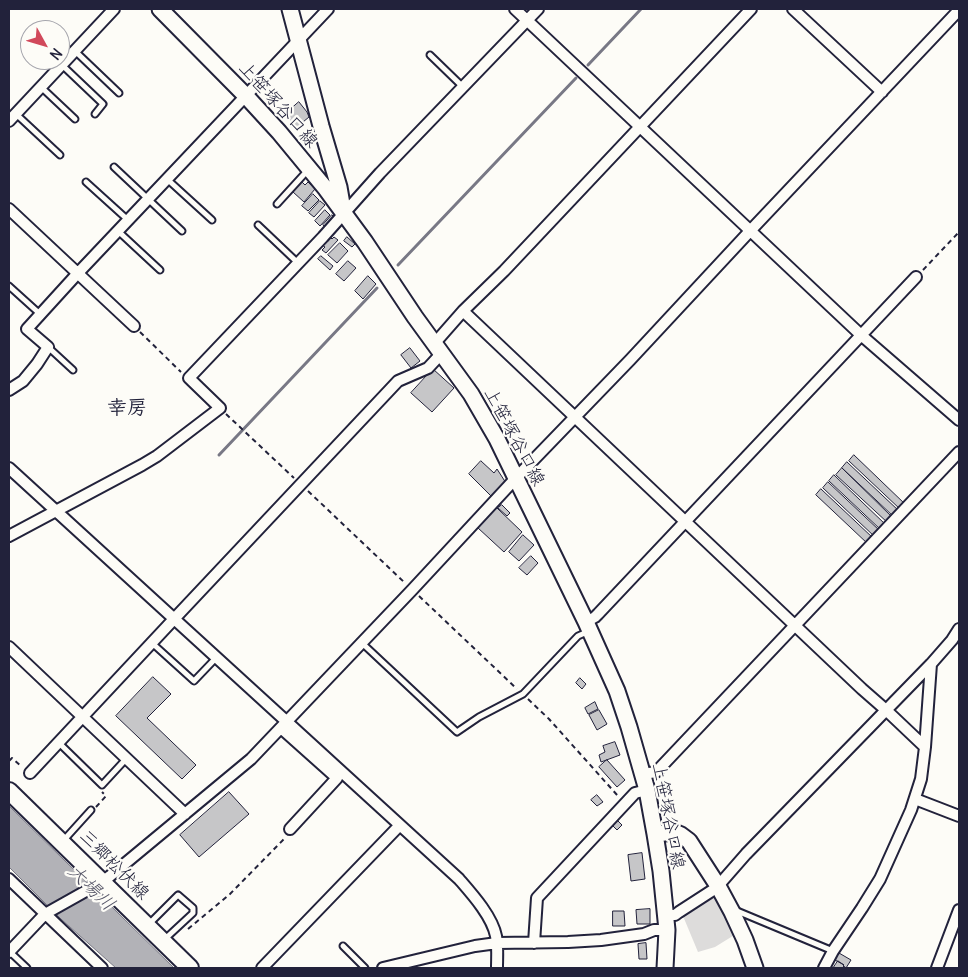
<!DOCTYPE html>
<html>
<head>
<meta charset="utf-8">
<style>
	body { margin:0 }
	#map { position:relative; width:968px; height:977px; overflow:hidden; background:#fdfcf7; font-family:Delius,sans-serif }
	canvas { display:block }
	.frame { position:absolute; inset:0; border:10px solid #22223b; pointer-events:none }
	.north { position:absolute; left:20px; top:20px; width:50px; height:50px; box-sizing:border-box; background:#fdfcf7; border:1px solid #a5a5ac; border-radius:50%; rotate:129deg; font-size:14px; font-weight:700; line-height:20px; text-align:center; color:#22223b }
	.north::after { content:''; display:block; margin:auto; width:18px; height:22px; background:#d1495b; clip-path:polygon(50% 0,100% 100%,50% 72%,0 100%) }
</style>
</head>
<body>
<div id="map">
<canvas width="968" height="977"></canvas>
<div class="frame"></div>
<div class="north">N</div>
</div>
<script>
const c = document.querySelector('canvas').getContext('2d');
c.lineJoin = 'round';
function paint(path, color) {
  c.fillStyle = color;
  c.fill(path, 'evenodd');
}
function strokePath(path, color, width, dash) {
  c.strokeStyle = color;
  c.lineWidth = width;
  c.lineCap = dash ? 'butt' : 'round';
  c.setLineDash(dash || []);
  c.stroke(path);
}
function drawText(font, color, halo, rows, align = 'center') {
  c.font = font + ' Delius,"Klee One",sans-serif';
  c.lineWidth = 4.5;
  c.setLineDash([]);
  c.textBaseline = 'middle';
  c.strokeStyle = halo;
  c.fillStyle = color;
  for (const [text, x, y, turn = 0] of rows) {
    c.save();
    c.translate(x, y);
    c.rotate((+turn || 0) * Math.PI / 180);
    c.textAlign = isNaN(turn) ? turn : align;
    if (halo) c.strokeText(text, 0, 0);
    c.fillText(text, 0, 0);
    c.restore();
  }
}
const green = new Path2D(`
	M717,895L736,934L715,947L698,952L683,916Z`);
const water = new Path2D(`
	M9,806L174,968H116L61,919L9,867Z`);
const stream = new Path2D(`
	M588,65L641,9
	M398,265L576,78
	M219,455L377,288`);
const building = new Path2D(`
	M299,102L307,112L309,117L297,127L288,117L293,112L291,109Z
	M302,182L305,185L308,182L315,189L304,202L293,192Z
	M313,194L319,200L308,211L302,206Z
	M320,201L325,205L314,217L309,213Z
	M325,210L330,215L320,226L315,221Z
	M332,215L337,220L328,229L323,225Z
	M330,237L332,239L334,237L338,240L326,253L322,250L325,247L322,245Z
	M347,237L355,244L352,247L344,241Z
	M340,243L348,251L337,263L328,255Z
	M321,256L333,266L330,270L318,259Z
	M348,261L356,268L344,281L336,274Z
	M368,276L376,284L363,299L355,291Z
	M410,348L420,361L411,368L401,355Z
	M433,369L454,388L432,412L411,393Z
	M854,455L906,505L901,510L849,461Z
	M481,461L494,473L497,469L506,483L493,498L469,474Z
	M847,462L899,511L894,517L842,468Z
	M842,468L893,518L888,523L836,475Z
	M834,475L886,525L881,530L829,481Z
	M828,482L880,531L875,537L823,488Z
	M821,489L873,538L868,544L816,495Z
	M502,505L510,513L507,516L498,508Z
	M497,508L522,532L504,552L478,528Z
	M523,535L534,545L519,561L509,552Z
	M531,556L538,563L527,575L519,568Z
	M153,677L171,694L147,718L196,765L182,779L116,716Z
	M580,678L586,684L582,689L576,683Z
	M595,702L598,709L588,714L585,708Z
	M599,710L607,724L597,730L589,715Z
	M615,742L620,755L601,762L599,755L605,752L603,746Z
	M607,760L625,780L617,787L599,767Z
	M229,792L249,814L199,857L180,835Z
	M597,795L603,802L597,806L591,800Z
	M616,819L622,825L617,830L611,824Z
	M642,853L645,879L631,881L628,855Z
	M650,909V924H637L636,910Z
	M613,911H624L625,926H613Z
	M646,943L647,959H639L638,944Z
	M839,953L851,960L846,968L843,966L844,965L835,960Z
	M838,961L844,965L843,966L846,968H836L834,967Z`);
const path = new Path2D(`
	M923,270L959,232
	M140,332L181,372
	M226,414L294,478
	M308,491L405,583
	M419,596L517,689
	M528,699L549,719L618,796
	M9,761L12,758L22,767
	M96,807L106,796L102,792
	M188,929L230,894L286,837`);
const lane = new Path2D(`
	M75,51L119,93
	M430,55L463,87
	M62,65L103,104L95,114
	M41,87L75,119
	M16,114L60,155
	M114,167L182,231
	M167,179L212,220
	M86,182L128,220
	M277,204L308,170
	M258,225L298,263
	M118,231L160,270
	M9,286L40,314
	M48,347L73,370
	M152,643L194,681L216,658
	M362,643L457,732L479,717L523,694L578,636L587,632
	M59,743L102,785L126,759
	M63,841L91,810
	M735,911H737L833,951
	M149,924L178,895L193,908V913L165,939
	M343,946L365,968
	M10,952L27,968`);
const street = new Path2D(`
	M515,9L861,335L959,420
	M793,9L882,92
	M9,121L114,9
	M9,209L134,326
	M463,311L862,689L886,710
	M434,344L463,311L504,271L751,9
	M9,390L23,381L37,364L48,347L27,329L78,273L328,9
	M9,468L459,879C472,894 492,916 496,936C498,946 497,958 497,968
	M9,536L142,465L157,456L220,408L189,378L323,237L380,173L538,9
	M586,622L595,617L598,614L916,277
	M9,647L185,814
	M886,710L925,747
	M281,728L337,778L290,829
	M30,773L174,619L398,381L428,368L441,354
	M643,774L656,772L659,769L959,452
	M915,799L959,816
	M9,879L102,968
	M665,915H675L679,912L713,890L718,886L746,854L931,664L952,640L959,629
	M534,943L537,898L635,793L647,790
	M9,952L45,914L102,882L110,876L251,759L412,590L516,478L630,360L750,231L959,10
	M262,968L400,825
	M383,968L475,946L497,943L568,942L601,940L644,934L654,930H667
	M824,968L833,951L862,908L880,879L911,810L921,779L925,747L931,664
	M937,968L959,910`);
const secondary = new Path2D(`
	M160,9L246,96L279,132L326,189L365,242L415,317L471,394L497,439L586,622L617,691L629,727L647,790L655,834L661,871L667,930L665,968
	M290,9L321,126L339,187L343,210
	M655,834L674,832L681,835L689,841L718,886L732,912L745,940L755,968`);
const primary = new Path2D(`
	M9,791L190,968`);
const streetNames = [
	["上笹塚谷口線",278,105,48],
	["上笹塚谷口線",514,437,62],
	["上笹塚谷口線",668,816,79],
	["三郷松伏線",114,865,45]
];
const waterNames = [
	["大場川",91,888,44]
];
const quarterNames = [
	["幸房",127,408]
];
paint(green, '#dddcdb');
paint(water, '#b2b2b7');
strokePath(water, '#787885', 1);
strokePath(stream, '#787885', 3);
paint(building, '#c6c6c8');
strokePath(building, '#22223b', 1);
strokePath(lane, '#22223b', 9);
strokePath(street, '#22223b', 14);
strokePath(secondary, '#22223b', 19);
strokePath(primary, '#22223b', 20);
strokePath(path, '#22223b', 2, [5, 4]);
strokePath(lane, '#fdfcf7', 5);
strokePath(street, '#fdfcf7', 10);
strokePath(secondary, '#fdfcf7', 15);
strokePath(primary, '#fdfcf7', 16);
drawText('18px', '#22223b', '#fdfcf7', streetNames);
drawText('italic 19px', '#545466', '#fdfcf7', waterNames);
drawText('bold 20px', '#22223b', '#fdfcf7', quarterNames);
</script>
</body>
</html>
